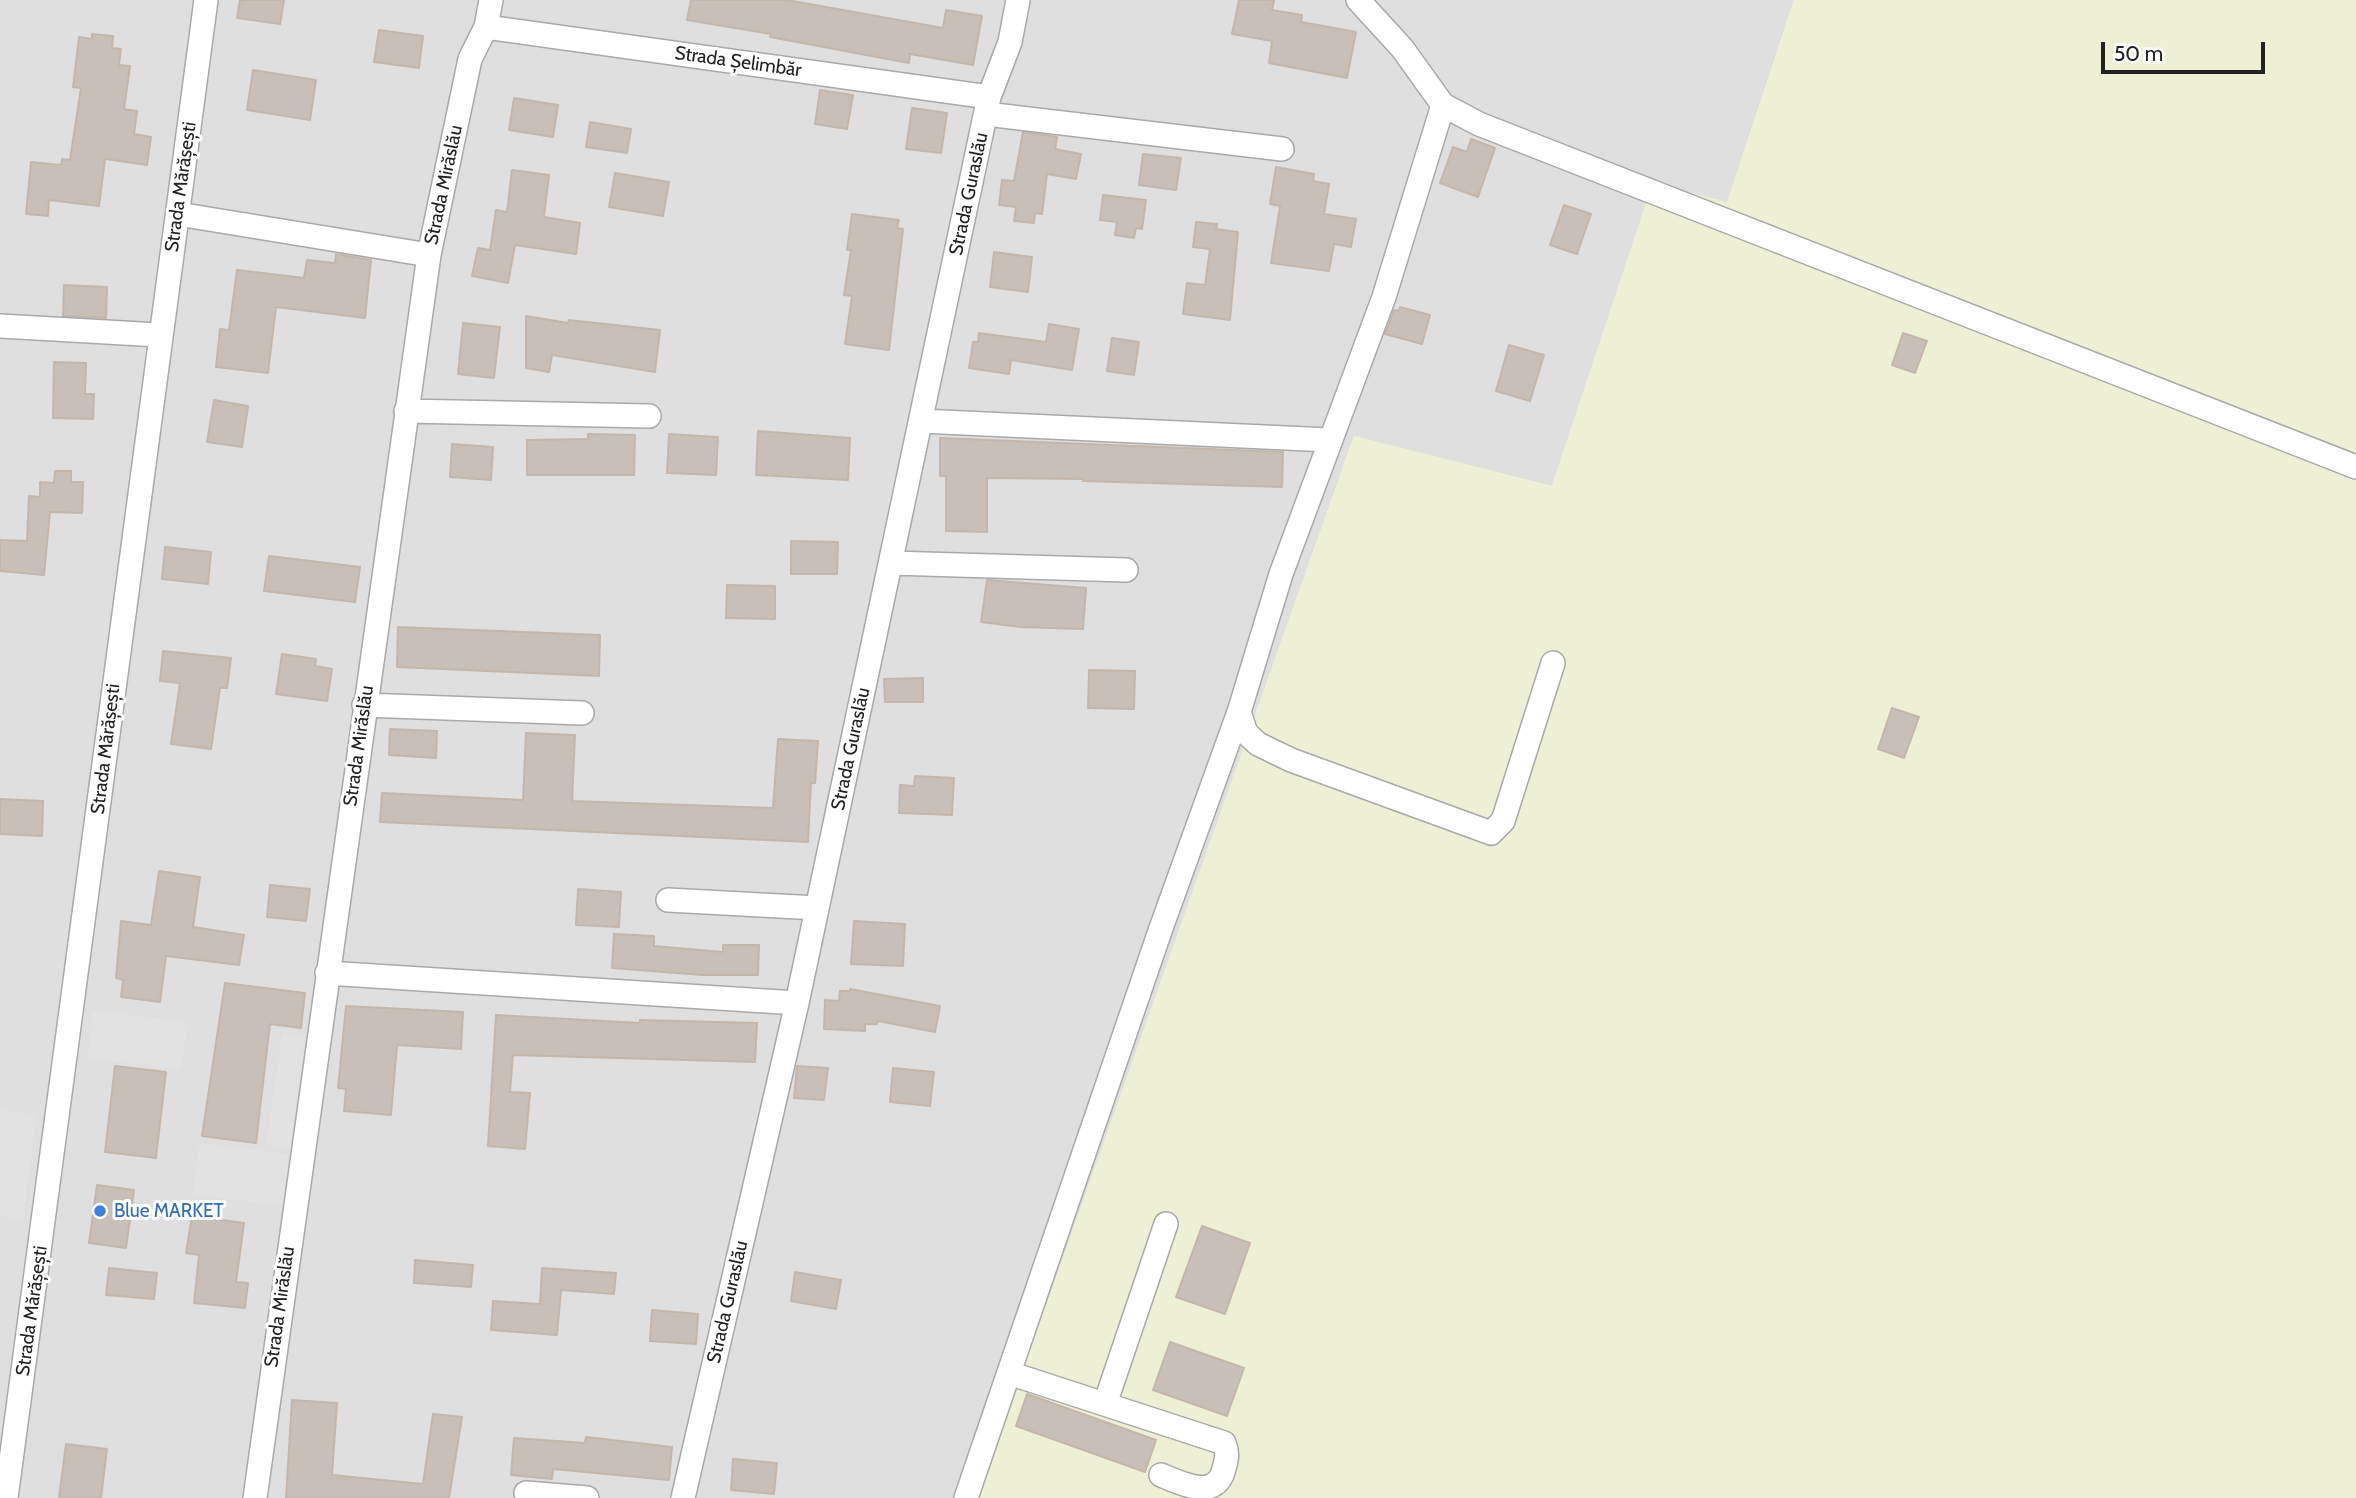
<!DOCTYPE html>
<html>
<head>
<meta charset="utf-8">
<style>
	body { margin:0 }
	#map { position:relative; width:2356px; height:1498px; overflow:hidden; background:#f2efe9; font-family:Cabin,sans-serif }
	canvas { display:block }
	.scale { position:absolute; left:2101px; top:42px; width:164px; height:32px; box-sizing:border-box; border:4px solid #222; border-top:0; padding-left:9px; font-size:21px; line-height:24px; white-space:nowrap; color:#222; -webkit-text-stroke:5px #fff; paint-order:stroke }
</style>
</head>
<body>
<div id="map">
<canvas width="2356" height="1498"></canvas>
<div class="scale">50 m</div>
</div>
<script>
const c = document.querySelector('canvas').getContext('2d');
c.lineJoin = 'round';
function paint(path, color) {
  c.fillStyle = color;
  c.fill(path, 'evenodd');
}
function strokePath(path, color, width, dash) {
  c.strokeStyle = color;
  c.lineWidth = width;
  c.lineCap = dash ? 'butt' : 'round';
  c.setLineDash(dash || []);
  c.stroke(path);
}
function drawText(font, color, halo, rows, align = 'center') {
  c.font = font + ' Cabin,sans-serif';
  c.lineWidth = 6;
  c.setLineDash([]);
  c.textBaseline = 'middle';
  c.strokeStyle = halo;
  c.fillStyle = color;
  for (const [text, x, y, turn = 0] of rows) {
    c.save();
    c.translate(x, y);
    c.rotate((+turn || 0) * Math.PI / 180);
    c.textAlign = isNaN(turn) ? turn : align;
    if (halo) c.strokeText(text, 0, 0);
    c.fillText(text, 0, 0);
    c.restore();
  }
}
const residential = new Path2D(`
	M0,0H1794L1727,203L1653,183L1552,486L1354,436L978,1498H0Z`);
const farmland = new Path2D(`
	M1794,0H2356V1498H978L1354,436L1552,486L1653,183L1727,202Z`);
const parking = new Path2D(`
	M93,1011L188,1022L181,1069L88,1059Z
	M282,1034L306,1036L290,1148L266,1144Z
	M0,1110L37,1114L23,1219L0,1216Z
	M199,1143L293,1155L287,1206L193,1195Z`);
const building = new Path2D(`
	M240,0H284L280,24L237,18Z
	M691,0H787L943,28L946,10L982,16L973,65L910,54L909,63L770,37L771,34L687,20Z
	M1239,0H1274L1272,10L1302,15L1301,22L1356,32L1347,78L1269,63L1272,41L1232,34Z
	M379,30L423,36L419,68L374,62Z
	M92,34L113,36L112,48L121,49L119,65L130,66L124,109L137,111L134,134L151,137L147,165L105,159L99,206L49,200L48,216L26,214L31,162L61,165L62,159L70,160L81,88L73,87L79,37L92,39Z
	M253,70L316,80L310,120L247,110Z
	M820,90L853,95L847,129L815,124Z
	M514,98L558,105L553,137L509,130Z
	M912,108L947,113L941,153L906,149Z
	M590,122L631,129L627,153L586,147Z
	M1023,132L1057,137L1055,149L1081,154L1076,179L1047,174L1042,214L1035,213L1034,223L1014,221L1016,207L999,205L1002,180L1014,181Z
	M1471,139L1495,148L1478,197L1440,183L1453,147L1467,152Z
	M1143,154L1181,158L1176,190L1139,185Z
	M1276,167L1314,174L1313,181L1329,184L1324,214L1356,219L1351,247L1334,244L1329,271L1271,263L1280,206L1270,204Z
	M512,170L549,175L544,217L580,223L576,254L515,245L508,283L472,276L478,248L490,250L496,210L507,212Z
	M615,173L669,182L663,216L609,207Z
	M1103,195L1146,200L1142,229L1136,228L1134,238L1115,235L1117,222L1100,220Z
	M1564,205L1591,214L1577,254L1550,245Z
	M852,214L899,220L897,228L903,229L889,350L845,344L852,296L844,295L851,250H847Z
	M1196,222L1217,224L1216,229L1238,232L1230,320L1183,314L1187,283L1205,285L1210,249L1193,247Z
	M994,252L1032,257L1028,292L990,287Z
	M336,254L371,260L365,318L276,307L268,373L216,367L220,329L229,330L237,270L304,278L307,260L335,263Z
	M64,285L107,287L106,318L63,316Z
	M1400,307L1430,315L1422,344L1385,334L1394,310L1399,311Z
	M526,316L568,323L569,320L660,330L655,372L552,355L549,372L526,368Z
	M463,323L500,327L494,378L458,374Z
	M1049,324L1079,329L1072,370L1011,360L1009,374L969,368L973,342H978L979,333L1046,342Z
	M1903,333L1927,341L1915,373L1892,365Z
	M1112,338L1139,342L1134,375L1107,371Z
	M1509,345L1544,355L1530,401L1496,391Z
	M54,362L86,363L85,394H94L93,419L53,418Z
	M214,400L248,406L242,447L207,442Z
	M758,431L850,438L848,480L756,475Z
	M588,434L635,435L634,475H527V440L588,439Z
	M669,434L718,437L716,475L667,473Z
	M940,438L1283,452L1282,487L1083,481V479L987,478V532L946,531V476H940Z
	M452,444L493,447L491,480L450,477Z
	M55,471H71V482H83L82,513L50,512L44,575L0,571V540L27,541L29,496L40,497V482L54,483Z
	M791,541L838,542L837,574H791Z
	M165,547L211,552L208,584L162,579Z
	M269,556L360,567L355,602L264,591Z
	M987,580L1086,588L1083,629L1020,627L981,622Z
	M727,585L775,586V619L726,618Z
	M398,627L600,635L599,676L397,667Z
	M163,651L231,658L227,688H220L211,749L171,744L180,683L160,681Z
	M282,654L316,659L315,666L332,669L327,701L276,694Z
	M1089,670L1135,671L1134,709L1088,708Z
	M923,678V702H885L884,679Z
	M1892,708L1919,717L1904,758L1878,749Z
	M390,729L437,731L436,758L389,755Z
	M526,733L575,735L572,801L773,808L778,739L818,741L815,783H811L808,842L380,822L382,793L523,800Z
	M915,776L954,778L952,815L899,813L900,785L914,786Z
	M0,799L43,801L42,836L0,834Z
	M159,871L200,877L193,927L244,935L239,965L166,956L160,1002L121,997L123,980L116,978L121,921L151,925Z
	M270,885L310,889L306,921L267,917Z
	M578,889L621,892L619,927L576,925Z
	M854,921L905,924L903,966L851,964Z
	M614,934L654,936V946L723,952V945H759L758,975H702L612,968Z
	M225,983L305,993L301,1028L270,1024L256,1143L202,1136Z
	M850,989L940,1006L935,1032L878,1021L877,1024H865V1031L824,1029L825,1000L839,1001L840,991H850Z
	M346,1006L463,1012L461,1049L397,1045L391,1115L344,1111L346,1089L338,1088Z
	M496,1015L640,1023V1020L757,1023L755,1062L513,1055L510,1092L530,1093L525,1149L488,1146Z
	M115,1066L166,1072L156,1158L105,1152Z
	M797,1066L828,1068L824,1100L794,1098Z
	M893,1068L934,1072L930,1106L890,1102Z
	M97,1185L134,1190L126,1248L89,1243Z
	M192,1216L244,1223L236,1282L248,1283L245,1308L194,1303L199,1255L186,1253Z
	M1202,1226L1250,1243L1225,1314L1176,1297Z
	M415,1260L473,1265L471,1287L414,1283Z
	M109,1268L157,1273L154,1299L106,1295Z
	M542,1268L616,1273L614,1294L561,1290L557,1335L491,1330L493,1301L540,1304Z
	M795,1272L841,1280L836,1309L791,1301Z
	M652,1310L698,1314L696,1344L650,1341Z
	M1170,1342L1244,1368L1227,1416L1153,1390Z
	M1027,1394L1156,1440L1145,1472L1016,1426Z
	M292,1400L337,1403L332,1475L423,1484L433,1414L462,1417L449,1498H286Z
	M586,1437L672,1447L669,1480L553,1469L552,1479L511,1475L514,1438L585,1443Z
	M66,1444L107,1449L101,1498H59Z
	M733,1459L777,1463L774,1494L731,1490Z`);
const minor = new Path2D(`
	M1358,0L1402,48L1443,105L1479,124L2356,467
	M486,27L989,97
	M1443,105L1384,297L1281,574L1239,712L1246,733L1258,744L1291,760L1491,833L1503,821L1553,663
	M986,114L1282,149
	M178,214L429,255
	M0,326L159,335
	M406,411L649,416
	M921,421L1329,440
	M891,563L1126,570
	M364,705L582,713
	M668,900L817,908
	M327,973L797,1003
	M1009,1373L1224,1443C1229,1455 1226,1462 1222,1475C1211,1498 1182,1484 1161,1475
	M1105,1404L1166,1224
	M526,1493L587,1498
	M6,1498L206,0
	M255,1498L429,255L470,59L486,27L491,0
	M683,1498L797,1003L989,97L1010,42L1018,0
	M966,1498L1160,931L1239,712`);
const markers = [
	[100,1211,7,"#3f7fe0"]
];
const streetNames = [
	["Strada Șelimbăr",738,62,8],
	["Strada Mirăslău",444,185,-78],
	["Strada Mărășești",181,187,-82],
	["Strada Guraslău",969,194,-78],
	["Strada Mirăslău",359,746,-82],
	["Strada Mărășești",106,749,-83],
	["Strada Guraslău",851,749,-78],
	["Strada Guraslău",728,1302,-77],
	["Strada Mirăslău",280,1307,-82],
	["Strada Mărășești",32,1311,-82]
];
const shopNames = [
	["Blue MARKET",114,1211]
];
paint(residential, '#e0dfdf');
paint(farmland, '#eef0d5');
paint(parking, '#e2e2e2');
paint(building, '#c7bfb8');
strokePath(building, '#c4b6ab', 2);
strokePath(minor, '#a9a9a9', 26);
strokePath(minor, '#fff', 23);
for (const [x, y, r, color] of markers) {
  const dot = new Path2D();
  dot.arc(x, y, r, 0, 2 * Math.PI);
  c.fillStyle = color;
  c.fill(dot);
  strokePath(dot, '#fff', 2.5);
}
drawText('19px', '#222', '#fff', streetNames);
drawText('19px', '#366cbe', '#fff', shopNames, 'left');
</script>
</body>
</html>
